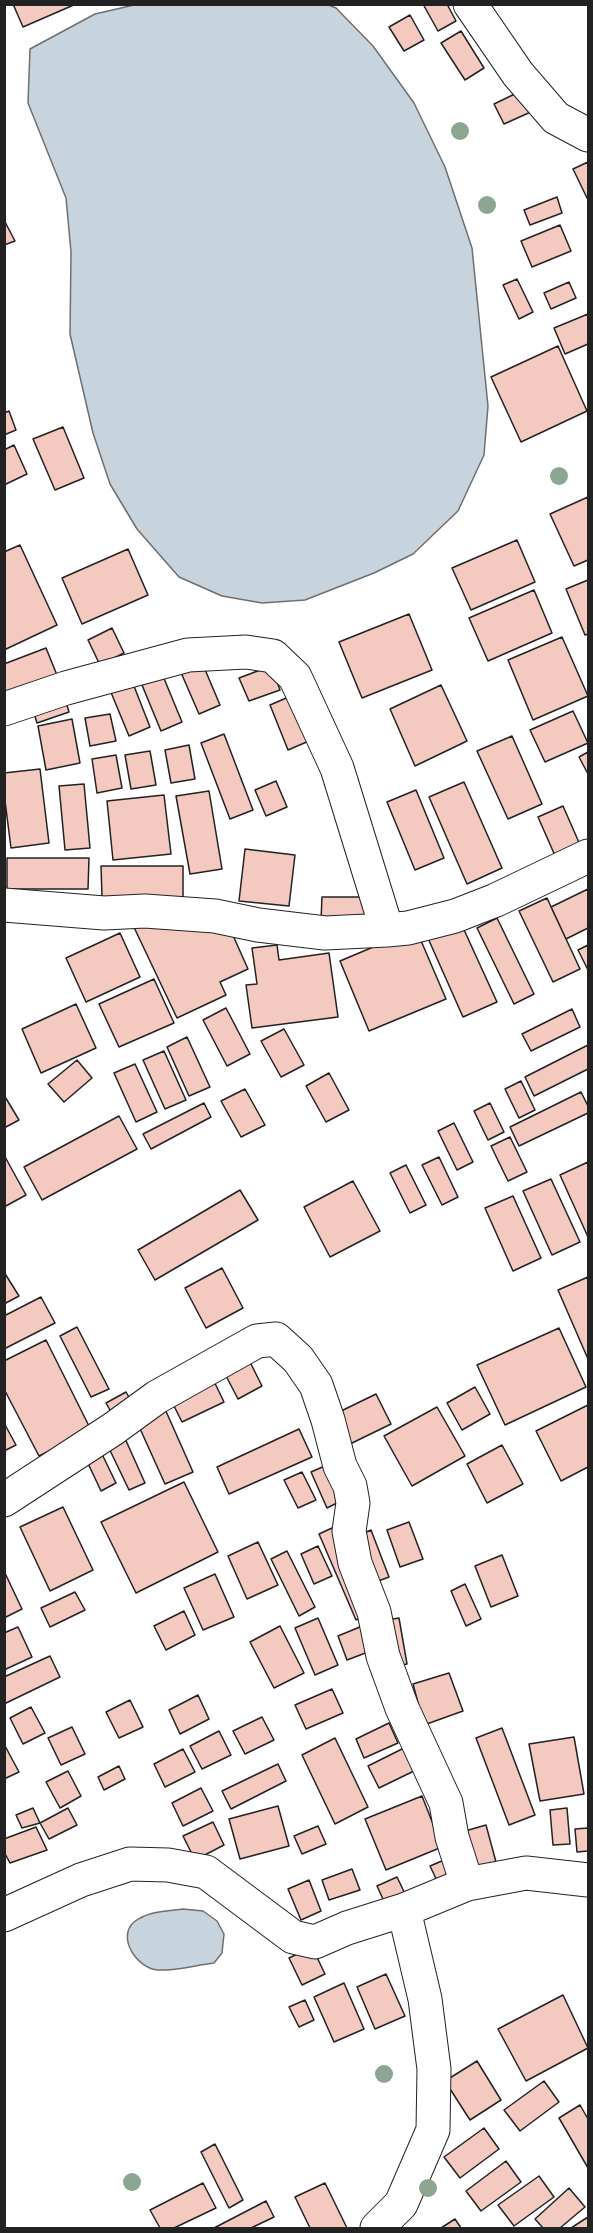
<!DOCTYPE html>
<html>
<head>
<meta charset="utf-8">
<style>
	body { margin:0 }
	#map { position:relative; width:593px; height:2233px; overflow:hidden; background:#fff; font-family:"Archivo Narrow",sans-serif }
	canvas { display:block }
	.frame { position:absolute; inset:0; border:6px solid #222; pointer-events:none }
</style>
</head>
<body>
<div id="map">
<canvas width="593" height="2233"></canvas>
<div class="frame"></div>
</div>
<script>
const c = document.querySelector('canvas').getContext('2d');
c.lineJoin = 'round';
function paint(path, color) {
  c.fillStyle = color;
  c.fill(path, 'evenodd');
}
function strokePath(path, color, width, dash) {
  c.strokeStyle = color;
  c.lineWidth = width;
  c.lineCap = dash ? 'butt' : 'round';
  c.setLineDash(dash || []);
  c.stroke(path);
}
const water = new Path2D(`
	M134,5L326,4L336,8L373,46L414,103L445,167L472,248L488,406L484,455L458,511L413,554L374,573L305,600L262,603L222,596L179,577L137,529L110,484L93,433L70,334L71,252L66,198L28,103L30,49L95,14Z
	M183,1909L203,1911L217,1921L224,1934L222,1953L214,1963C196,1965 176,1971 158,1970C138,1969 116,1938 134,1922C148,1911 167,1911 183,1909Z`);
const building = new Path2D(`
	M13,4H76L23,27Z
	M423,4H447L456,21L438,31Z
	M410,15L424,40L404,51L389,27Z
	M461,31L484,68L465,80L441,43Z
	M523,90L533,111L504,124L494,104Z
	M588,162V197L587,198L573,169Z
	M557,197L562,213L530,225L524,210Z
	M4,220L15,241L4,245Z
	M560,225L571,251L532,267L521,241Z
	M517,279L533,312L519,319L503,285Z
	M569,282L576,298L551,309L544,293Z
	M588,314V344L565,354L554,328Z
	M558,346L587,411L521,442L491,377Z
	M9,411L16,430L4,435V413Z
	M63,427L84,478L55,490L33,439Z
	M14,445L27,474L4,485V450Z
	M588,497V560L574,566L550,514Z
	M517,540L535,582L471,610L452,568Z
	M20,545L57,625L4,650V552Z
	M128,549L148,595L82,624L62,578Z
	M588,580V634L585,635L566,589Z
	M534,590L552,633L488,661L469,618Z
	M409,614L432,670L362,698L339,642Z
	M112,628L124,653L100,665L88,640Z
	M562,637L588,696L533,720L508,660Z
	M46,648L59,680L4,700V664Z
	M201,660L220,705L199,714L179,668Z
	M271,666L280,690L249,701L239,678Z
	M163,676L182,722L161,731L142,685Z
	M132,681L150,727L129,736L110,690Z
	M441,685L467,741L415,766L390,709Z
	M63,692L69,712L37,723L31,703Z
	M291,696L309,741L288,750L270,705Z
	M573,711L588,743L545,762L530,730Z
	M110,714L116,741L90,746L85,718Z
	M72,719L80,763L46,770L38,726Z
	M224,734L253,810L230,819L201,743Z
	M512,736L542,804L508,819L477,751Z
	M189,745L195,779L171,783L165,750Z
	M150,751L156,785L131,789L125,755Z
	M588,752V774L579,757Z
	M116,755L122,788L97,793L92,759Z
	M40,769L49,843L11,848L4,793V773Z
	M276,781L287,807L266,816L255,790Z
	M464,782L502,868L467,884L429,797Z
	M84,784L90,848L65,850L59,786Z
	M416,790L444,858L415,870L387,802Z
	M209,791L222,869L190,874L176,796Z
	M164,795L171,854L113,860L107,801Z
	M563,806L581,847L556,858L538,817Z
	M245,849L295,855L289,906L239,901Z
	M7,858H89L88,889H7Z
	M101,866H183V897H102Z
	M588,889V928L566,939L551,907Z
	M322,897H365V921L321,920Z
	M547,898L580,969L553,982L519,911Z
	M497,918L534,994L514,1004L477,928Z
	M131,921L227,922L248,969L220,982L226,995L177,1018Z
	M460,921L497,1002L463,1017L427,936Z
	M416,929L446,999L369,1031L340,961Z
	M120,933L140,977L86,1002L66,958Z
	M277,945L279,960L329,953L338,1017L252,1028L246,985L257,984L252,948Z
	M588,945V970L578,950Z
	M154,979L174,1023L119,1047L99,1004Z
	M76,1004L96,1048L41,1073L22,1029Z
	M226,1008L250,1054L227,1066L203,1020Z
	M572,1009L580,1027L531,1051L522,1034Z
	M284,1029L304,1065L281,1077L261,1041Z
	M187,1037L210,1087L189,1096L167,1047Z
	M588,1045V1069L534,1096L525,1077Z
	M164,1051L186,1100L165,1109L143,1060Z
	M77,1060L92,1078L64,1102L48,1084Z
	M135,1064L157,1112L136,1122L114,1073Z
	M329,1073L349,1110L326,1122L306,1086Z
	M521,1081L535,1110L519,1118L505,1089Z
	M245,1089L265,1125L241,1137L221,1101Z
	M581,1092L588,1106V1113L519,1146L510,1127Z
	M4,1095L19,1120L4,1128Z
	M204,1103L211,1117L151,1149L143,1134Z
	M490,1103L504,1132L488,1140L474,1111Z
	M119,1116L137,1149L42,1200L24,1167Z
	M454,1123L473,1162L457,1170L438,1131Z
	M510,1137L527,1172L508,1181L491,1146Z
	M4,1155L26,1195L4,1207Z
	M439,1157L458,1197L442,1205L422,1165Z
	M588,1162V1237L560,1175Z
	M406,1165L426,1205L410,1213L390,1173Z
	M551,1179L580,1242L552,1255L523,1191Z
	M353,1181L380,1231L330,1257L304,1207Z
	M240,1190L258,1220L155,1280L138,1250Z
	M513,1196L541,1258L513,1271L485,1208Z
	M222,1268L243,1308L206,1328L185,1288Z
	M4,1272L19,1296L4,1304Z
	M588,1277V1359L558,1290Z
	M41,1297L55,1323L4,1349V1316Z
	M77,1327L109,1389L91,1397L60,1336Z
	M559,1328L586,1387L505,1425L477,1365Z
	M46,1340L91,1430L39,1456L4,1389V1361Z
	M249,1360L262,1386L238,1399L224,1372Z
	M211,1375L224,1402L182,1422L169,1396Z
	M475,1387L490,1414L462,1430L447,1403Z
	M126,1392L134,1406L114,1417L106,1403Z
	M376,1394L391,1424L350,1444L335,1414Z
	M588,1405V1467L561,1481L536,1431Z
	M437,1407L465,1456L412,1486L384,1436Z
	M165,1409L193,1472L165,1484L137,1422Z
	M4,1423L16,1445L4,1451Z
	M299,1429L312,1457L229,1494L217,1467Z
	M123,1434L145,1483L129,1490L106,1442Z
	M502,1445L523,1484L487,1503L467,1464Z
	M100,1450L116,1483L101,1491L85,1457Z
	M327,1465L343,1500L327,1508L311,1472Z
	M302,1472L316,1500L298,1508L284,1480Z
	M184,1482L218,1552L136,1593L101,1522Z
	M63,1507L93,1570L50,1591L20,1527Z
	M409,1522L423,1559L400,1567L387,1530Z
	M332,1528L369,1614L356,1620L319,1534Z
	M371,1530L389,1577L373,1583L355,1537Z
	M258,1542L278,1585L247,1599L228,1556Z
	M318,1546L332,1576L314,1584L301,1554Z
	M287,1551L315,1607L299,1616L271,1559Z
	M502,1555L518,1596L491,1607L475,1566Z
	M4,1571L22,1609L4,1618Z
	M215,1574L234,1617L203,1630L184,1588Z
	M465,1584L481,1619L466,1626L451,1591Z
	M75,1592L85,1610L50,1627L41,1608Z
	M184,1611L195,1635L166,1650L154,1626Z
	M318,1618L338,1665L315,1675L295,1628Z
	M399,1618L407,1664L393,1667L386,1620Z
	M367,1624L376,1649L347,1660L338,1636Z
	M280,1626L304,1673L274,1688L250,1642Z
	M18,1627L32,1657L4,1670V1633Z
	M50,1656L60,1677L4,1704V1677Z
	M449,1673L463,1711L424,1725L413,1684Z
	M332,1689L343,1713L306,1729L295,1705Z
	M198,1695L209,1719L180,1734L169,1710Z
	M130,1700L143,1727L119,1738L106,1712Z
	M31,1707L45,1733L23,1744L10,1718Z
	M262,1717L274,1740L245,1754L233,1731Z
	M389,1723L398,1743L364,1758L356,1739Z
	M72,1727L85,1754L61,1765L48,1738Z
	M502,1728L535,1815L509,1825L476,1738Z
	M219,1731L231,1755L202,1769L190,1746Z
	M574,1737L584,1794L540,1801L529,1744Z
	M335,1738L368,1807L335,1824L302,1755Z
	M4,1744L19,1772L4,1779Z
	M404,1748L416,1770L379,1788L368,1766Z
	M183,1749L195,1772L165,1787L154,1764Z
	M278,1764L286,1781L231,1809L222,1791Z
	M119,1766L125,1779L104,1790L98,1777Z
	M68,1771L81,1796L60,1808L46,1782Z
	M201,1788L213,1811L183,1826L172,1803Z
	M422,1796L442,1847L386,1870L365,1819Z
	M278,1806L289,1846L240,1859L229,1819Z
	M33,1808L40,1823L22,1828L16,1815Z
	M68,1808L77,1825L49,1839L40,1823Z
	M567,1808L570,1844L553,1845L550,1810Z
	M213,1822L224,1845L195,1860L183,1836Z
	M486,1825L496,1862L467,1870L458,1833Z
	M318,1826L326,1844L302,1854L294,1836Z
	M36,1827L47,1850L10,1863L4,1852V1839Z
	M588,1828V1851L577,1852L575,1829Z
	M449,1858L458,1878L440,1887L430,1866Z
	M352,1869L360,1890L329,1900L322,1880Z
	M397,1877L408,1900L388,1910L377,1886Z
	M309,1880L321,1911L301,1920L288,1889Z
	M312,1947L325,1974L302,1985L289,1958Z
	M386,1974L405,2016L375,2029L357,1987Z
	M344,1983L364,2029L334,2042L314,1997Z
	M563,1995L588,2048L526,2081L498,2029Z
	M305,2000L314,2020L299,2027L289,2007Z
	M477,2061L501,2100L470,2120L445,2081Z
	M544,2081L559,2102L520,2131L504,2110Z
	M580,2105L588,2119V2168L559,2118Z
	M484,2128L499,2149L460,2178L444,2157Z
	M215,2144L243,2200L229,2208L201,2152Z
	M506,2161L521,2182L481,2211L466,2191Z
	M539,2176L554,2197L514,2226L498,2205Z
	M203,2183L216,2208L174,2228H160L150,2210Z
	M325,2183L347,2228H310L295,2197Z
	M569,2188L585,2207L560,2228H543L535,2219Z
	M266,2201L274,2217L251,2228H214Z
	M588,2217V2228H571Z
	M455,2219L461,2228H441Z`);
const minor = new Path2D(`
	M470,4L518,74L556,118L588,135
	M4,709L66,688L188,655L246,652L273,656L295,677L337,768L387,930
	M4,905L104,913L145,911L215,916L258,925L325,933L387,930L408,928L455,916L496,900L588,856
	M4,1500L113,1429L157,1397L257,1341L276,1339L298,1359L316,1385L328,1420L340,1466L350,1486L353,1503L349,1531L355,1563L374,1612L383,1656L402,1708L446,1803L452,1837L467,1884L526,1873L588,1880
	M4,1915L81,1880L130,1864L168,1865L206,1872L293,1937L315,1942L347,1928L404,1910L467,1884
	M377,2228L401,2204L433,2130L434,2069L425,1999L404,1910`);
const trees = [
	[460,131],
	[487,205],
	[559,476],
	[384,2074],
	[132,2182],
	[428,2188]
];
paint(water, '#c7d3dd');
strokePath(water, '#6f6f6f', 1.5);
paint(building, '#f3c9c0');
strokePath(building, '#222', 1.5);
strokePath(minor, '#222', 35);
strokePath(minor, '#fff', 33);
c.fillStyle = '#8da692';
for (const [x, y] of trees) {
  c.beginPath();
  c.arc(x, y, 9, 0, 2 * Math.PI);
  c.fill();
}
</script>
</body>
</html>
